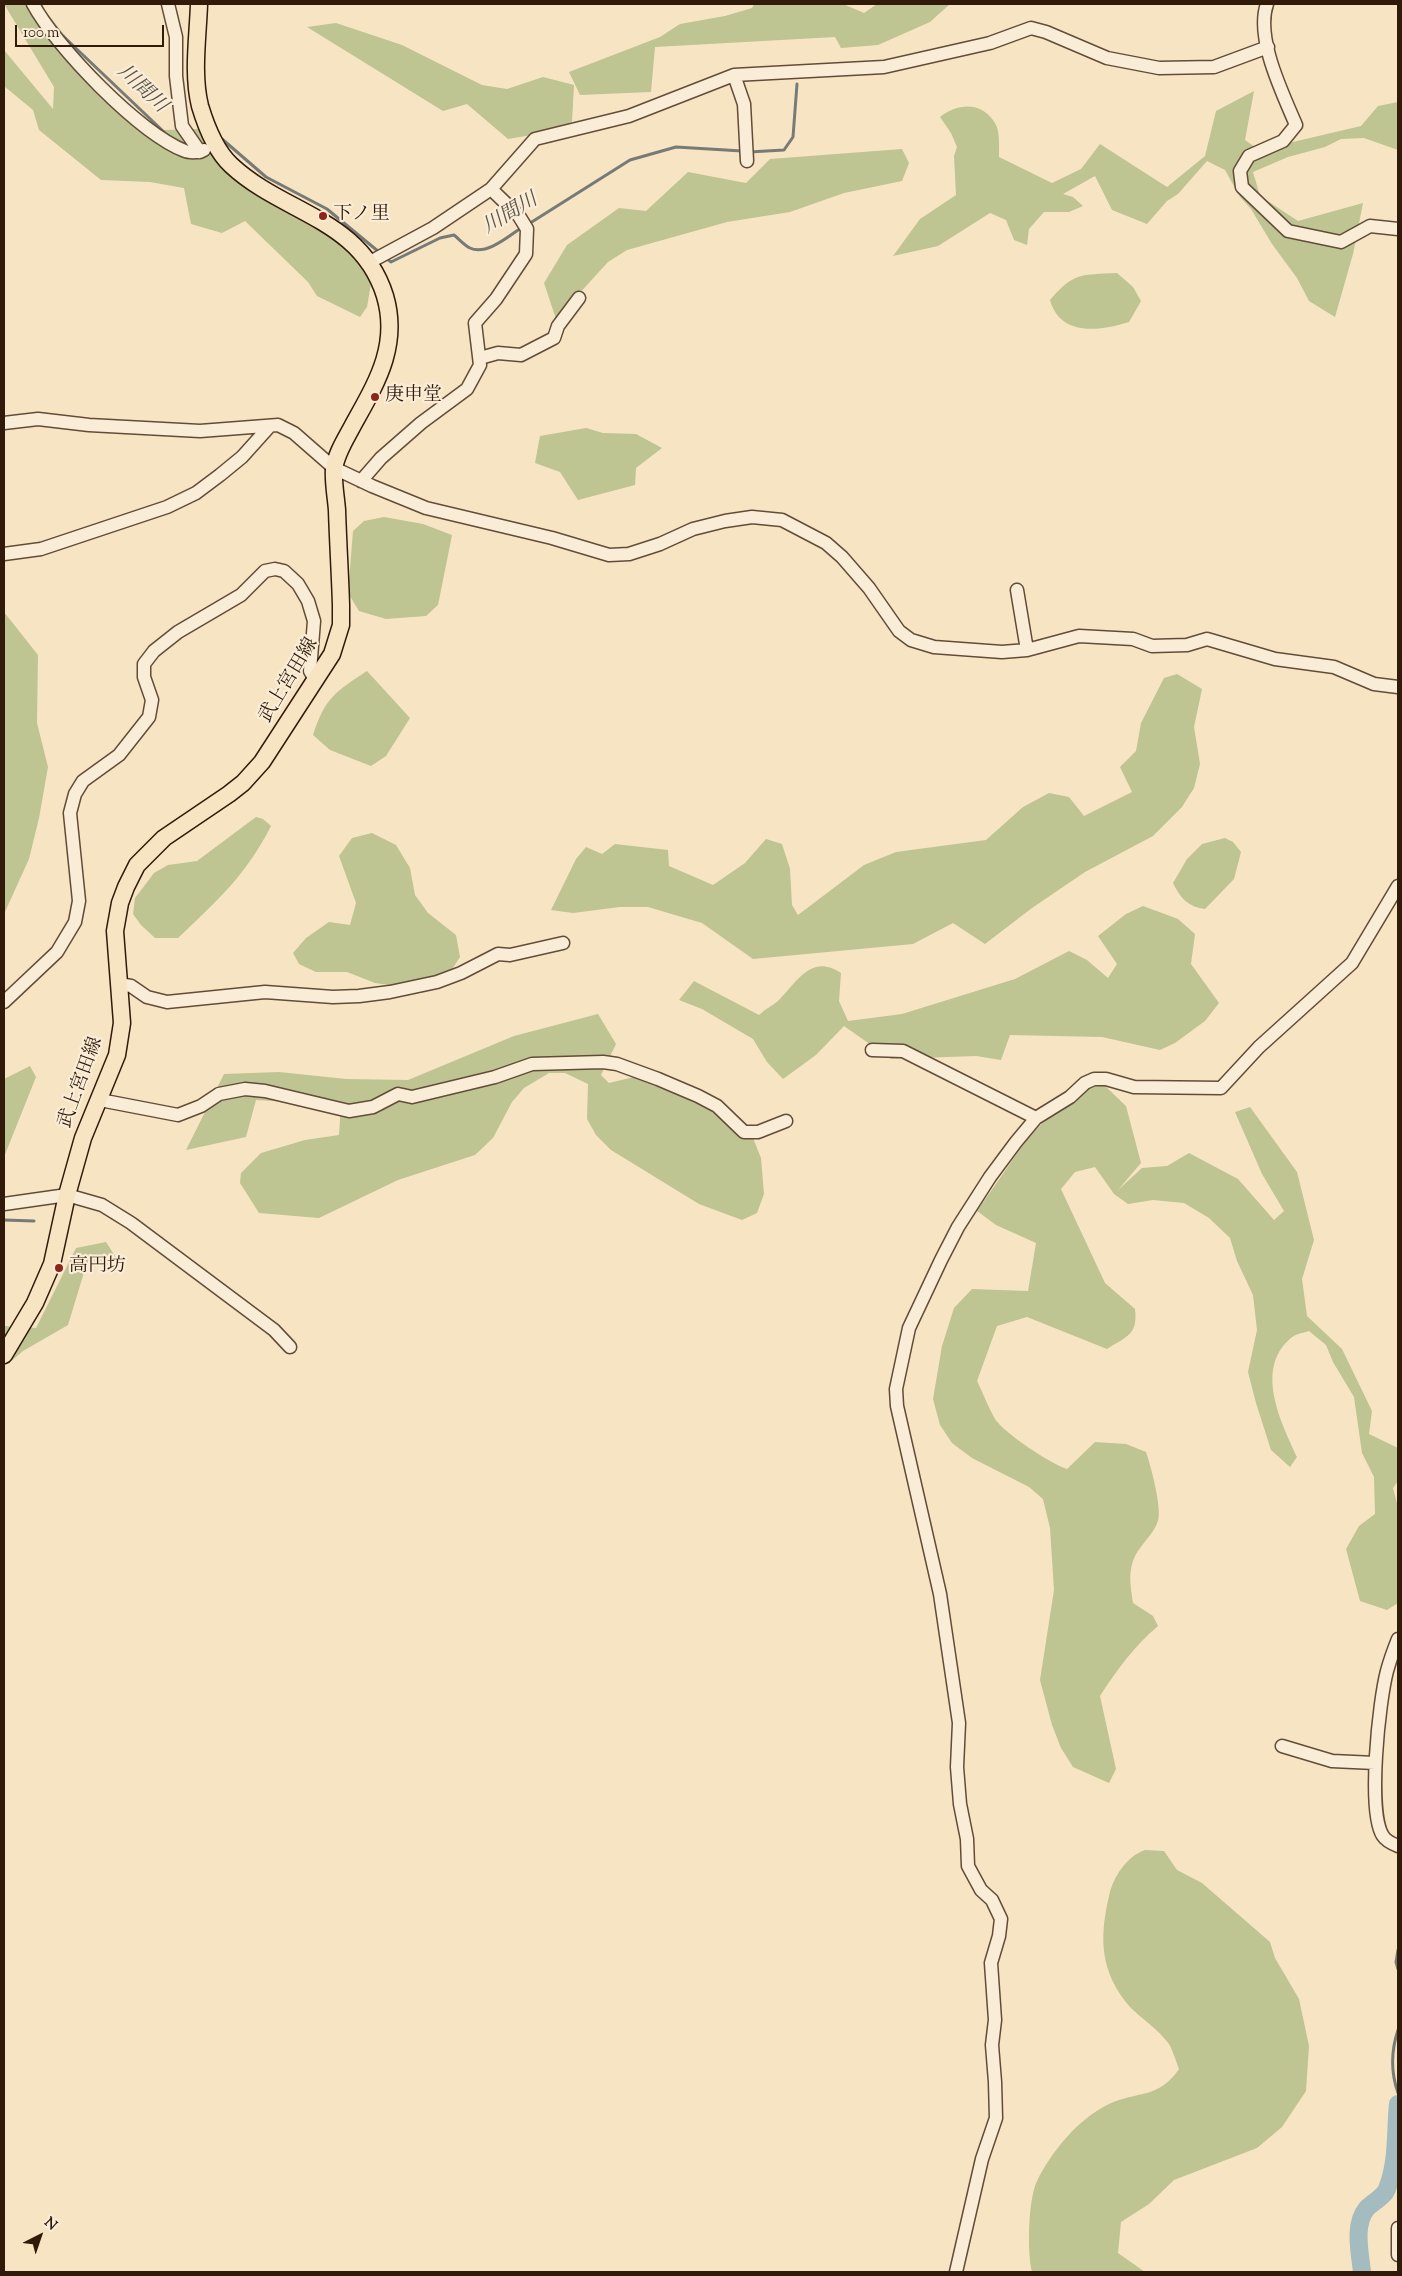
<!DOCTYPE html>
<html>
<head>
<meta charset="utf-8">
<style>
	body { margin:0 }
	#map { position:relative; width:1402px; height:2276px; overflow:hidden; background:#f7e4c3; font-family:"Sorts Mill Goudy",serif }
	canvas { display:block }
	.frame { position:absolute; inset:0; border:5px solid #311a0a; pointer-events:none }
	.north { position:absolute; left:15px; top:2211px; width:50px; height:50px; -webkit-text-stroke:4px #faedd8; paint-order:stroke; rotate:41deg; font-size:14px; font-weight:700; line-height:20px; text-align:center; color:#311a0a }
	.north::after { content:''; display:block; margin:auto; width:18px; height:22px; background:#311a0a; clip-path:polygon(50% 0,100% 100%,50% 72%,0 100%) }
	.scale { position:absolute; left:15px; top:25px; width:149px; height:22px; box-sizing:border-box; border:2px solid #311a0a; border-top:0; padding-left:6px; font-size:15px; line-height:18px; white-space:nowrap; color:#311a0a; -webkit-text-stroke:4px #faedd8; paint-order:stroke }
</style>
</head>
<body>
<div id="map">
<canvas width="1402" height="2276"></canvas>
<div class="frame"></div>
<div class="north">N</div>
<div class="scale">100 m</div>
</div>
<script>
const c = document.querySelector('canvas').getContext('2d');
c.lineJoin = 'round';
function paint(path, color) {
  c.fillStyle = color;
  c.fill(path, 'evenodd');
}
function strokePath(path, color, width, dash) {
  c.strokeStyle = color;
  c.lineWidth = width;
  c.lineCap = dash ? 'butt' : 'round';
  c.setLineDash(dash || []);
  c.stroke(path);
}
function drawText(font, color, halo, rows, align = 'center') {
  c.font = font + ' "Sorts Mill Goudy","Noto Serif JP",serif';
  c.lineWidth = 4.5;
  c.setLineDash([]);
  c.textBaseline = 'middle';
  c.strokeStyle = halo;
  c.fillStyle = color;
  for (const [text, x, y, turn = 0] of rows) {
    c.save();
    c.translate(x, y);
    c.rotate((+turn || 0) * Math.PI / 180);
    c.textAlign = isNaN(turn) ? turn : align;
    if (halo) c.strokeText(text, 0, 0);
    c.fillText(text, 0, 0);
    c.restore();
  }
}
const green = new Path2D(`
	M4,4H42L46,12L79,53L105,91L163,130L198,129L352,250L371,284L367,307L360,317L317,296L308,282L245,221L222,233L191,224L184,188L150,182L101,180L39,130L33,110L4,86V50L53,109L54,87Z
	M754,4H843L864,13L877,4H950L930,22L878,45L841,48L835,37L655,47L651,92L580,95L569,72L660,37L680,24L725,16L752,8Z
	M336,23L402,45L482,85L507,89L543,77L574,85L572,122L532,135L508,139L467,104L443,111L307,27Z
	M1254,91L1245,140L1259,150L1361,126L1378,106L1398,102V150L1364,138L1341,139L1325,147L1288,157L1253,172L1260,196L1298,221L1363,203L1353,254L1335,317L1309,301L1297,278L1272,244L1251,209L1240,197L1225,170L1207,161L1178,194L1167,201L1147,224L1112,210L1095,176L1063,194L1073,197L1083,206L1069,212H1044L1029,229L1027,245L1014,240L1006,220L990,213L938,246L893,256L920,219L956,195L954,156L957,147L951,133L940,117C959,102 984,102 996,125C1000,133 999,148 999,157L1052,183L1081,169L1100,144L1167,187L1205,156L1216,111Z
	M902,149L909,163L902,181L844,193L790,212L727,222L627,250L608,262L556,319L544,283L567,245L619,208L646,211L688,172L746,183L770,159Z
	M1117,273L1133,287L1141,301L1129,322C1101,331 1060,337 1050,300C1074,272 1081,275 1117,273Z
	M586,428L603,433L636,434L662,448L636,468L635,485L578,500L560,472L535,463L540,436Z
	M384,517L423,524L452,535L438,605L426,616L386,619L359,611L348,593L353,531L364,521Z
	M4,612L38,655L37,723L48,767L39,818L29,859L4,914Z
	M367,671L410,718L386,756L371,766L330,750L313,735C325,698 335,692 367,671Z
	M1177,674L1202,689L1194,727L1200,764L1194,788L1182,807L1153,836L1085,872L1032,908L985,944L953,923L913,944L753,959L702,923L648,907H620L573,913L551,910L576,859L586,847L602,854L615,844L668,850L669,866L713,885L745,863L766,839L782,844L790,869L792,905L798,915L864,865L896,852L986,840L1023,807L1049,793L1069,797L1084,816L1132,792L1120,767L1136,751L1141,723L1164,678Z
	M256,817L263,819L271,826C246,875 218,900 178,938H155L141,925L133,914L135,898L154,873L168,865L197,861Z
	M372,833L396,845L410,868L415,895L428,913L456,935L460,957L447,977L425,990L375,983L347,972H316L299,964L293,953L306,938L329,922L350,925L356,903L339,856L352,838Z
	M1225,838L1233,842L1241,852L1234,879L1205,909C1188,907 1180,898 1173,883L1187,859L1202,844Z
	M1143,906L1178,919L1195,934L1191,964L1219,1003L1205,1021L1175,1043L1160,1050L1102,1037L1010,1035L1001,1060L976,1056L891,1059L844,1026L816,1055L783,1079L767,1062L753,1039L702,1009L679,1000L694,981L759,1015C765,1009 772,1006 778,1001C797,982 811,953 841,973L839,1001L848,1021L902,1014L1015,979L1069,951L1087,960L1108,978L1117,964L1098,936L1126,914Z
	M598,1014L616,1044L601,1075L609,1083L659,1071L724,1103L751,1133L761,1158L764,1194L757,1213L742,1220L699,1204L611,1150L596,1135L587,1119L588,1084L565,1073H549L524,1088L512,1102L493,1138L475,1155L398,1180L319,1218L259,1213L240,1183L241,1173L261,1153L305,1140L339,1135L341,1105L256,1100L246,1137L186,1150L224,1074L279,1072L346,1079L408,1080L514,1036Z
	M30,1066L36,1077L4,1157V1079Z
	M1103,1084L1126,1106L1141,1163L1118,1190L1142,1168L1167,1166L1189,1153L1238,1179L1274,1220L1284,1211L1262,1174L1235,1112L1250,1107L1297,1172L1314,1240L1302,1279L1307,1316L1342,1349L1372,1411L1369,1434L1398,1448V1481L1393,1488L1398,1507V1603L1387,1610L1360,1601L1346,1549L1359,1526L1375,1514L1374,1477L1362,1453L1354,1397L1333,1362L1326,1345L1309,1331C1303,1333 1295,1334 1291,1338C1254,1369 1281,1422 1297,1457L1290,1467L1271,1450L1256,1403L1248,1372L1257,1330L1253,1295L1237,1261L1230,1238L1209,1218L1184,1203L1153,1200L1128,1204L1114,1194L1095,1167L1075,1172L1061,1189L1105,1283L1135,1309C1138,1335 1127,1336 1107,1349L1027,1317L997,1326L977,1381C983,1393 988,1407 995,1419C1004,1433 1051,1464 1067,1469L1095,1442L1126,1444L1146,1452C1151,1467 1162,1507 1158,1521C1153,1536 1138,1546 1133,1561C1128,1575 1131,1589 1133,1603L1153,1616L1158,1626C1135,1645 1116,1671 1100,1696L1116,1769L1109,1783L1073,1767L1061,1748L1052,1725L1040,1680L1054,1590L1050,1528L1043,1499L1029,1487L972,1458L952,1443L940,1425L933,1399L942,1346L954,1308L972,1289L1028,1291L1036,1243L996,1225L977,1211L1028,1138L1068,1097Z
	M106,1242L121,1265L86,1266L68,1325L23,1351L9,1363H4V1326L36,1328L76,1248Z
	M1145,1850L1164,1851L1177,1870L1202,1883L1270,1942L1275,1958L1299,1999L1309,2046L1306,2091L1282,2127L1257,2148L1174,2180L1149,2204L1121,2222L1118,2253L1145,2272H1032C1027,2252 1028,2200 1037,2181C1052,2151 1078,2119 1109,2104C1137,2091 1159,2099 1179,2069C1176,2061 1173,2051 1169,2044C1159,2030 1142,2019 1130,2007C1100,1972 1099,1939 1109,1896C1113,1877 1127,1856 1145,1850Z`);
const stream = new Path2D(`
	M63,36L164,132
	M222,139L266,177L327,209L379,252
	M749,152L784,150L793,137L797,84
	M527,225L630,160L676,147L742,151
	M386,258L391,262L440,238L454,235C459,239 464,245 470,248C486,256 509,236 521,228
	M4,1220L34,1221
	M1398,1950L1396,1962L1398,1969
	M1398,2030C1391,2051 1391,2073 1398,2093`);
const river = new Path2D(`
	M1362,2272C1360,2252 1353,2225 1367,2208C1373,2202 1384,2197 1387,2189C1398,2161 1395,2133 1398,2104`);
const minor = new Path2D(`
	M33,4C56,47 139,133 185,151C189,153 195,152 200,152
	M168,4L176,37V76L182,126L200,152L204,150
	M1267,4C1255,38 1283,94 1296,125L1283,141L1249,156L1240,171L1242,187L1288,231L1341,242L1370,226L1398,229
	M734,75L744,104L747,161
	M370,262L433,228L491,189L535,139L629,116L734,75L884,67L990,43L1031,28L1046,32L1107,58L1159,68L1214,67L1268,47
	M480,358L498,353L521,355L554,338L558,326L579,298
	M4,423L38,419L89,425L200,431L278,425L294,433L334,468L372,486L426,508L552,538L609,555L629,554L660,544L693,529L725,521L752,517L782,520L826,543L842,557L869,588L899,631L911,640L934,647L1002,652L1027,650L1079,636L1133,639L1152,646L1187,645L1207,639L1275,659L1334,667L1374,684L1398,687
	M361,481L381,458L421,423L467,389L480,365L475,323L496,299L526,254L527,229L519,216L491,189
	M4,554L41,549L167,507L196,493L220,475L242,457L269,427
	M1017,590L1027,650
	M119,984L131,986L147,997L167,1002L265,992L333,997L359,996L390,992L437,982L461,973L498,954L510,955L563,943
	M4,1002L57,952L75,922L79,901L70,813L75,794L83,781L119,755L149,717L152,700L144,677V664L154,651L178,632L241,595L265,571L275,569L284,571L298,584L308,601L314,621L310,671L316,681
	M872,1050L903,1051L1036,1118
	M100,1100L178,1115L201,1106L219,1094L245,1089L265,1091L349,1111L373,1107L398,1094L412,1097L495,1077L532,1064L603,1062L617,1064L658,1079L698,1096L717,1106L744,1132H758L786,1121
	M4,1204L67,1195L102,1205L131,1223L274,1330L290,1347
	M1398,1639C1394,1649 1390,1660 1387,1671C1379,1701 1367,1812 1383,1836C1386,1841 1393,1844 1398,1846
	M1282,1746L1332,1761L1375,1763
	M1398,2228V2255
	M956,2272L982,2159L996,2118L995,2082L992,2045L995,2020L991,1963L999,1936L1001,1919L992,1900L981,1890L968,1866L967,1839L960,1804L957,1767L959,1723L940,1594L897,1406L896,1389L909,1328L941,1260L958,1227L990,1177L1016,1142L1036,1118L1070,1097L1085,1083L1094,1079H1106L1134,1087L1221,1088L1259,1047L1352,963L1398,886`);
const major = new Path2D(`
	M4,1355L35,1303L52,1264L67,1195L83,1138L117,1055L122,1023L115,931L120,903L126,887L137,865L164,838L229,794L243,783L262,762L332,654L341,625V605C340,573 338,542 337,510C336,497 333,482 334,469C336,454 345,440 352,427C375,385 400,347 385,296C361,218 283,214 231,165C215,150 206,126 200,106C192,74 198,36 199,4`);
const markers = [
	[323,216,5,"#8f2418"],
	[375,397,5,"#8f2418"],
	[59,1268,5,"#8f2418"]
];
const poiNames = [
	["下ノ里",333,216],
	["庚申堂",385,397],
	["高円坊",69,1268]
];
const streetNames = [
	["武上宮田線",290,681,-59],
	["武上宮田線",82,1083,-70]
];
const waterNames = [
	["川間川",141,90,43],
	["川間川",511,215,-31]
];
paint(green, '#bec492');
strokePath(stream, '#767b77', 3);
strokePath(river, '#a4bbbf', 18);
strokePath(minor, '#624c38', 15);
strokePath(major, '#311a0a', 19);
strokePath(minor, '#faedd8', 12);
strokePath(major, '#f7e4c3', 16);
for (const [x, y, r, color] of markers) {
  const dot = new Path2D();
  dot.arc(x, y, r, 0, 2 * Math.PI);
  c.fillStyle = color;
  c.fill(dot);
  strokePath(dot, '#faedd8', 2);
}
drawText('19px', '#311a0a', '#faedd8', poiNames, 'left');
drawText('19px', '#311a0a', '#faedd8', streetNames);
drawText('italic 20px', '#595249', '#faedd8', waterNames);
</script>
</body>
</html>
